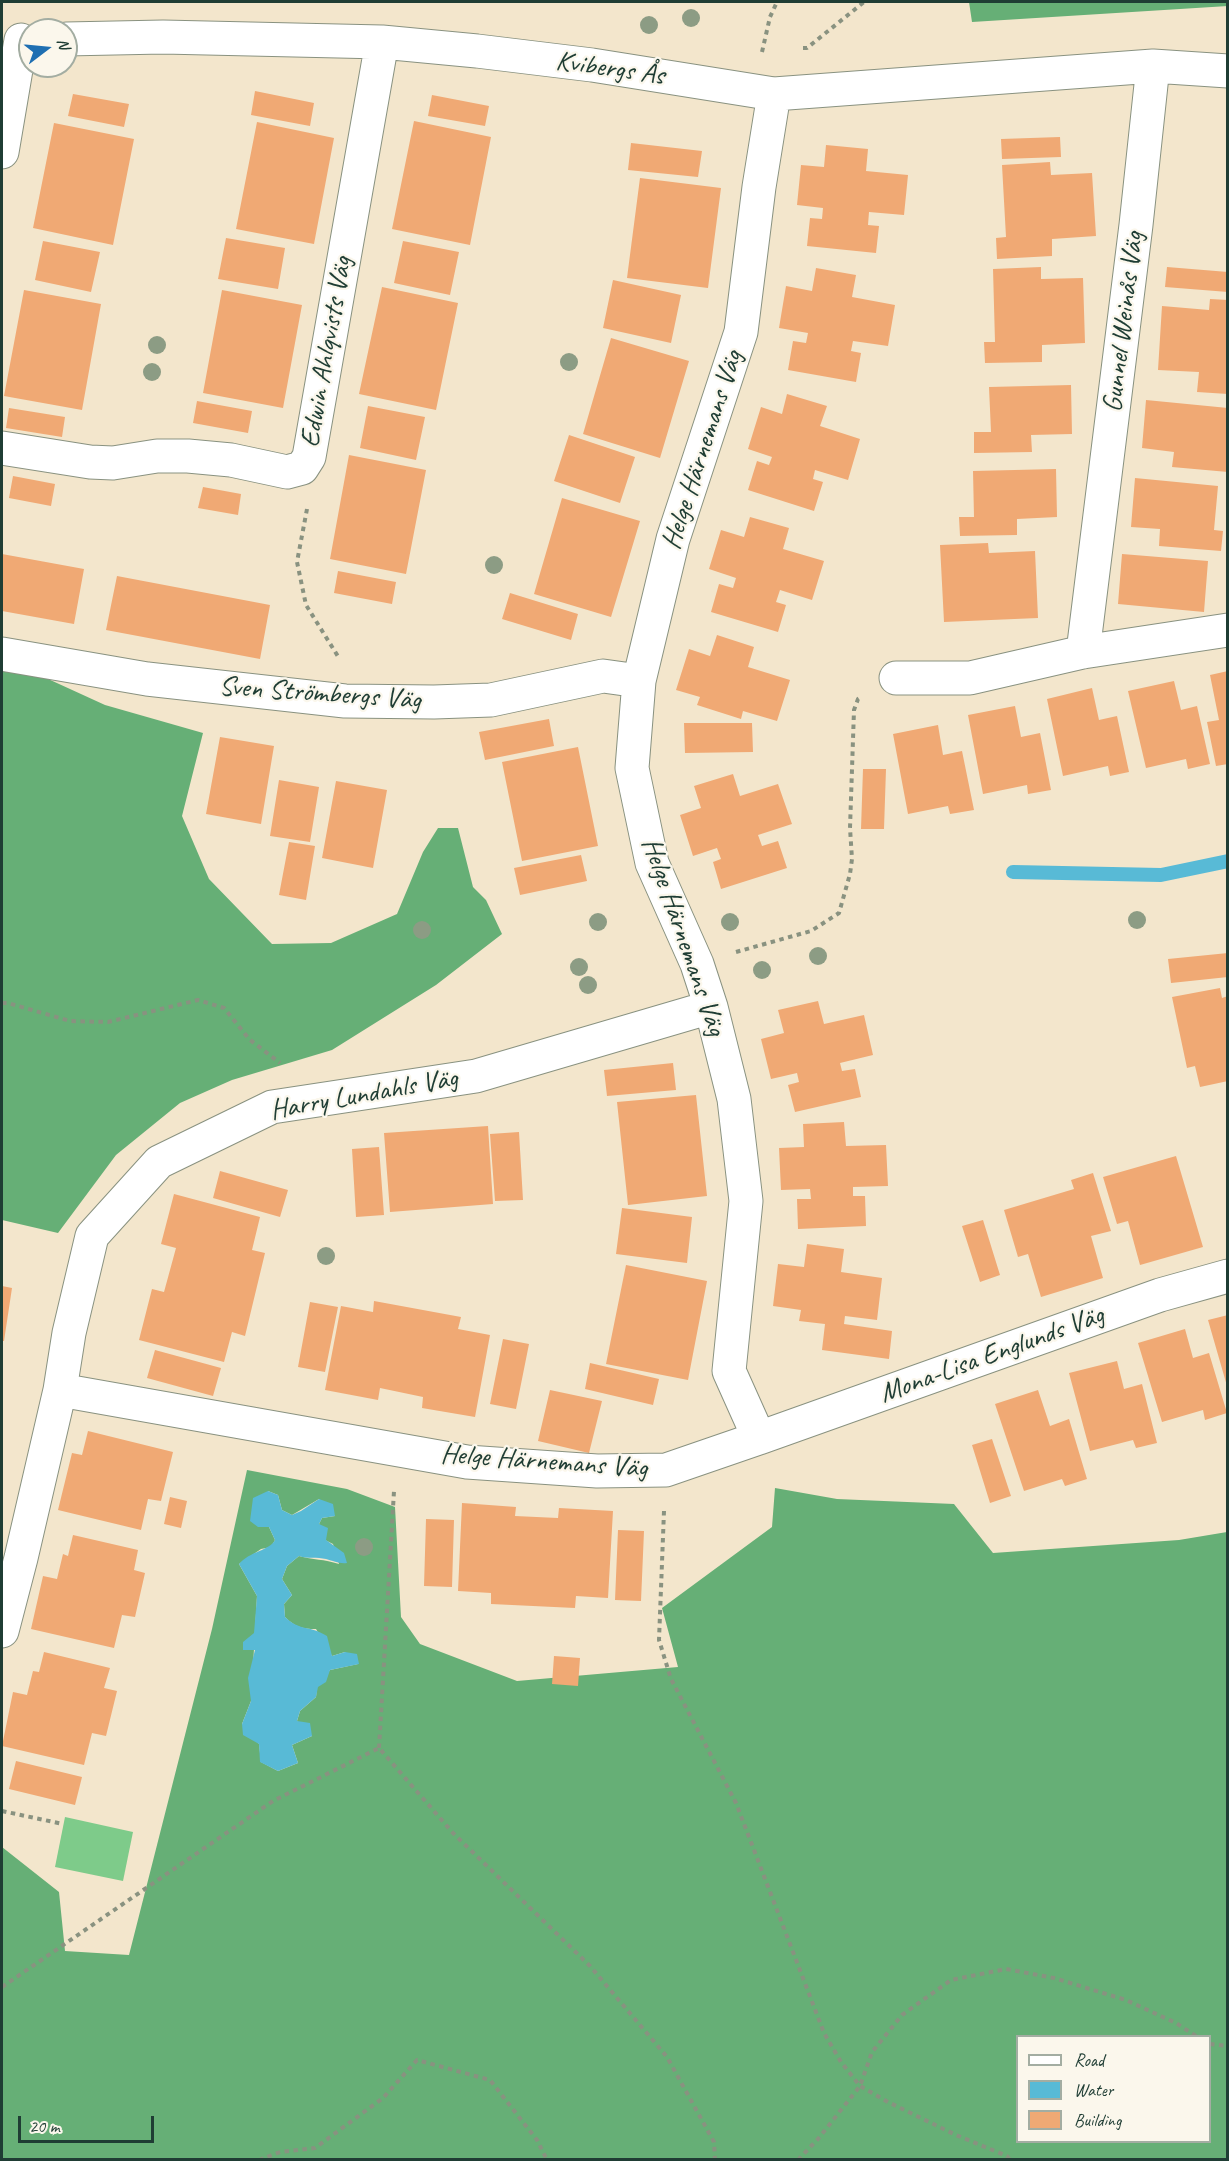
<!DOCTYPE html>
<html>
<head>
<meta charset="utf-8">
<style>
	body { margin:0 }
	#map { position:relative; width:1229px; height:2161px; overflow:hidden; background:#f3e6cc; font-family:Caveat,sans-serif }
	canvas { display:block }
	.frame { position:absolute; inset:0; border:3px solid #1f3d34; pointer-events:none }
	.legend { position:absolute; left:1016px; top:2035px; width:195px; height:108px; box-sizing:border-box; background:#fbf7ec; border:2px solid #a3ada2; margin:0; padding:8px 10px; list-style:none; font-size:18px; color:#1f3d34 }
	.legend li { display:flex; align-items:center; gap:12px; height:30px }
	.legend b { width:30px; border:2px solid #a3ada2 }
	.north { position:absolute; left:18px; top:18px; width:60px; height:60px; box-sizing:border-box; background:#fbf7ec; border:2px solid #a3ada2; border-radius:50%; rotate:74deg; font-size:16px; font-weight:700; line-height:24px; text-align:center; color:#1f3d34 }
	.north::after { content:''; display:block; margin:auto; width:21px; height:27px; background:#1f6fb2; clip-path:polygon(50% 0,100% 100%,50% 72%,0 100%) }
	.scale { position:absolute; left:18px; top:2116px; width:136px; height:27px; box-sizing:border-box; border:3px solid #1f3d34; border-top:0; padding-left:8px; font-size:18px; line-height:21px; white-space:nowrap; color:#1f3d34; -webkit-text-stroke:4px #fbf7ec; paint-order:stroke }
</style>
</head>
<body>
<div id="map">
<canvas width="1229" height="2161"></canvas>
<div class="frame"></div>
<ul class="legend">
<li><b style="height:8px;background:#fff"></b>Road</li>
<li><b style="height:16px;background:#58bad6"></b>Water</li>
<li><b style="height:16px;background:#f0a974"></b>Building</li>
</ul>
<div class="north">N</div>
<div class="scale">20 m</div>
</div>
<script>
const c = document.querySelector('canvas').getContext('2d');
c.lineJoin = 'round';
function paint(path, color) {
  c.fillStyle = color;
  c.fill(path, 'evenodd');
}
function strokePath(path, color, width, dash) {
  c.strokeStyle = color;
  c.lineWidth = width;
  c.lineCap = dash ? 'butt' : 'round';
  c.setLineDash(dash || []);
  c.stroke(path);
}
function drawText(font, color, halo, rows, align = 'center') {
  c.font = font + ' Caveat,sans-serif';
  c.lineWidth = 4.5;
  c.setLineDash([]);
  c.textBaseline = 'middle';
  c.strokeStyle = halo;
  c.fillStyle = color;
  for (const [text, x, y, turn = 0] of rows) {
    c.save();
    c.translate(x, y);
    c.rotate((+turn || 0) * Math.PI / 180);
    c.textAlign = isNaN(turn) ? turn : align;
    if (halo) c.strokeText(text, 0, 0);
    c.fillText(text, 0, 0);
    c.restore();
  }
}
const green = new Path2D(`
	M65,1817L133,1832L123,1881L55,1867Z`);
const forest = new Path2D(`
	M969,2H1227L1228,6L972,22Z
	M2,668L35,673L105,705L203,733L182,816L209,879L272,944L331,943L397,914L423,852L438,828H458L473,887L486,900L502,934L436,985L332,1050L232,1080L180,1103L116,1155L58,1233L2,1220Z
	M247,1470L347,1489L395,1507L401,1617L420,1644L517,1681L678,1667L662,1608L772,1527L775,1488L837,1499L954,1504L993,1553L1179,1540L1227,1532V2159H2V1847L59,1892L65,1951L129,1955L212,1629ZM268,1491L278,1495L282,1510L292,1515L319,1499L335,1516L322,1518L319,1524L325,1540L333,1544L339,1564C324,1559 313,1560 299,1556L287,1566L282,1579L292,1595L284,1604L285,1617C295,1627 302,1629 316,1629L332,1656L345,1652L358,1664L330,1670L317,1687L316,1697L300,1711L297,1721L312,1736L292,1745L298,1763L278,1771L261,1762L259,1744L242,1724L251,1701L257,1596L239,1564L261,1549L271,1547L275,1540L269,1527ZM1018,2036H1210V2142H1018Z`);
const water = new Path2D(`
	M268,1491L278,1495L282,1510L292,1515L301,1511L319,1499L333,1504L335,1516L322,1518L319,1524L328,1528L326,1540L344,1553L347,1563C339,1564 334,1561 326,1559C317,1557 308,1559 299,1556L287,1566L282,1579L292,1595L284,1604L285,1617C301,1632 310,1625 327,1636L332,1656L345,1652L357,1654L359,1664L330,1670L326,1682L318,1687L316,1697L300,1711L297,1721L310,1723L312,1736L292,1745L298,1763L278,1771L260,1762L259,1744L243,1735L242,1724L251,1701L248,1678L255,1650H243V1642L254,1633L257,1596L239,1564C250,1551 269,1551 275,1540L269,1527H258L250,1521L253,1498Z`);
const stream = new Path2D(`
	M1013,872L1161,875L1228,861`);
const building = new Path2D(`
	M255,91L314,103L310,126L251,115Z
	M73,94L129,104L124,127L68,116Z
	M432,95L489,106L485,126L428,116Z
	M414,121L491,137L470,245L392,229Z
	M257,122L334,138L314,244L236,229Z
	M54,123L134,139L113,245L33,228Z
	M1060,137L1061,157L1002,159L1001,139Z
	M631,143L702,151L698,177L628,170Z
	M826,145L868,149L866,171L908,175L904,215L869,212L868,225L879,226L876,253L807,246L810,218L822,219L823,208L797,205L801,165L824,167Z
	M1050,162L1051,175L1092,173L1096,236L1052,239V256L997,259L996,238L1006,237L1002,165Z
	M640,178L721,188L708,288L627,278Z
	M226,238L285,248L278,289L218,279Z
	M43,241L100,252L91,292L35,280Z
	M403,241L459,252L450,295L394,283Z
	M1041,267V279L1083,278L1085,343L1042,345V362L985,363L984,342H995L993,269Z
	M1167,267L1228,272V292L1165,287Z
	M816,268L856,275L852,297L895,305L888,346L853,341L851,351L861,353L856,382L788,370L793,341L806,343L808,333L779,328L786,286L812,291Z
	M613,280L681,295L671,343L603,328Z
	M382,287L458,303L436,410L359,394Z
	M24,290L101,304L82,410L4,396Z
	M222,290L302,305L283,408L203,393Z
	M1210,299L1228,300V394L1197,392L1199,372L1158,370L1162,306L1209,310Z
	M611,338L689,361L660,458L583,434Z
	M1071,385L1072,434L1031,435L1032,452L974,453V432H991L989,387Z
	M787,394L827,406L820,426L860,439L848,480L815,470L813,479L823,482L814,511L748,490L757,461L769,465L772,457L748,449L761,407L782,414Z
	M1146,400L1228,408V472L1172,467L1174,452L1142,448Z
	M197,401L252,411L248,433L193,423Z
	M368,406L425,417L416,460L360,448Z
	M9,408L65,417L62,437L6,428Z
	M569,435L635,457L620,503L554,481Z
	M349,455L426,470L406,574L330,559Z
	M1056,469L1057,517L1017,519V535L960,536L959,517H974L973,471Z
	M13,476L55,484L51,506L9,498Z
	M1135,478L1218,486L1214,530L1223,531L1221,551L1159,546L1160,529L1131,527Z
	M203,487L241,494L238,515L198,508Z
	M562,498L640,521L611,617L534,594Z
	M750,517L789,528L783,549L824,561L812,600L780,590L776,602L786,605L778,632L711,612L719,584L733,588L736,578L709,569L721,530L744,537Z
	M988,543L989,553L1035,551L1038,618L944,622L940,545Z
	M2,554L84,569L74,624L2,611Z
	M1122,554L1208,561L1204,612L1118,604Z
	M338,571L396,582L392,604L334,593Z
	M117,576L270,605L260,659L106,630Z
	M510,593L578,614L571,640L502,619Z
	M717,635L754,647L748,667L790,680L777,721L743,711L741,719L697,705L700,697L676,690L689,649L710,656Z
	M1228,671V764L1216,766L1207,722L1219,720L1210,675Z
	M1174,681L1181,710L1197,706L1210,764L1188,769L1186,759L1146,768L1128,691Z
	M1092,688L1099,720L1117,716L1129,772L1110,776L1108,766L1063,776L1047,699Z
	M1015,706L1021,737L1040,733L1051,790L1028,794L1027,785L983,794L968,715Z
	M549,719L554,746L485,760L479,732Z
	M684,723H752L753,752L685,753Z
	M938,725L943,755L962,751L974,810L950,814L948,806L908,814L893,734Z
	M220,737L274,746L261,824L206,814Z
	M578,747L598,846L522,861L502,762Z
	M863,769H886L884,829H861Z
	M733,774L740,796L778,784L792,824L758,835L762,846L778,841L787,868L721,889L713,862L721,859L717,848L693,856L680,815L701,808L694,786Z
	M279,780L319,787L310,842L270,836Z
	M336,781L387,790L373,868L322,858Z
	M289,842L315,846L306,900L279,895Z
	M581,855L587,881L520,895L514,868Z
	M1228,953V977L1171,983L1168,959Z
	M1220,988L1222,998L1228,996V1081L1200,1087L1195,1066L1187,1068L1172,997Z
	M818,1001L824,1024L864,1015L873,1055L840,1063L842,1071L855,1069L861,1097L795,1112L788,1085L799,1082L797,1073L771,1079L761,1039L784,1033L778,1010Z
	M673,1063L676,1090L607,1096L604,1070Z
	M696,1095L707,1196L628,1205L617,1102Z
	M844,1122L846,1146L886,1145L888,1186L853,1187V1196H865L866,1226L798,1229L797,1199H811L810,1189L781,1190L779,1148L804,1147L803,1124Z
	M488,1126L493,1204L390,1212L384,1133Z
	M519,1132L523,1200L495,1201L490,1134Z
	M379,1147L384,1215L356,1217L352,1149Z
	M1176,1156L1203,1247L1140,1265L1128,1221L1117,1224L1103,1177Z
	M220,1171L288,1190L280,1217L213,1198Z
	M1093,1173L1111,1231L1091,1236L1103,1278L1041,1297L1028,1254L1018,1257L1004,1210L1074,1189L1071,1180Z
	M174,1194L260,1217L252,1250L265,1253L245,1336L232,1332L224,1362L139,1340L152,1289L164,1292L176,1248L161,1244Z
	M622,1208L692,1217L687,1263L616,1254Z
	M983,1220L1000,1275L980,1282L962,1226Z
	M807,1244L844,1249L841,1272L882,1278L877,1320L845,1316L844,1324L892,1331L889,1359L822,1350L825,1324L799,1321L801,1310L773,1306L778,1264L804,1267Z
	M626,1265L707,1281L688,1380L606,1364Z
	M2,1286L12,1288L4,1341H2Z
	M374,1301L461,1317L458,1329L490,1335L475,1417L422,1408L423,1397L380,1388L378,1400L325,1390L341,1306L373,1312Z
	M310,1302L338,1307L325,1372L298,1367Z
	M1228,1315V1386H1227L1208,1320Z
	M1185,1329L1193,1358L1209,1353L1227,1413L1205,1420L1203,1410L1162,1422L1138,1343Z
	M503,1339L529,1344L516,1409L490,1404Z
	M155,1350L221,1368L213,1396L147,1378Z
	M1117,1361L1124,1389L1142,1384L1157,1443L1136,1448L1133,1440L1090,1451L1069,1373Z
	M590,1363L659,1379L653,1405L585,1389Z
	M550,1390L602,1401L589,1453L538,1441Z
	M1038,1390L1050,1426L1069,1419L1087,1479L1065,1486L1062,1479L1024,1491L995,1404Z
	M88,1431L173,1452L161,1501L148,1499L141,1530L58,1510L72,1453L82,1455Z
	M992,1439L1011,1496L990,1503L972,1445Z
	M170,1497L187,1501L181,1528L164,1524Z
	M462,1503L516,1507L515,1516L558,1518L559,1508L613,1511L608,1598L576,1596L575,1608L491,1604V1593L458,1591Z
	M426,1519L454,1520L452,1587L424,1586Z
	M618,1530L644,1531L641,1601L615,1600Z
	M73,1535L138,1550L134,1570L145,1573L135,1617L122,1615L114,1648L31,1629L43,1576L57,1579L63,1554L68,1556Z
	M44,1652L110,1668L104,1688L117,1691L106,1736L92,1733L84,1765L2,1746L13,1692L27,1695L33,1671L39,1672Z
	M554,1656L580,1658L578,1686L552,1684Z
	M16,1761L82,1777L75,1805L9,1789Z`);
const path = new Path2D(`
	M803,48H807L864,2
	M762,52L770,17L777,2
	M307,509L297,562L306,605L339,658
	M736,952L811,931L839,913L850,874L852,859L850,828L854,710L858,699L861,697
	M2,1003H8L70,1021L108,1022L198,1000L224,1008L249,1039L280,1063
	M664,1511L659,1640L671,1679L736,1803L824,2033L841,2062L860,2086L888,2102L956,2135L1007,2156L1010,2160
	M379,1748L394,1491
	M2,1811L63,1824
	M2,1987L273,1801L379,1748L453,1833L590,1966L667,2057L714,2142L715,2160
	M1210,2044L1228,2046
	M259,2160L280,2152L315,2148L383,2098L417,2060L490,2080L537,2140L547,2160
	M798,2160L818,2139L860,2086L872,2052L902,2015L951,1980L1006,1969L1054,1978L1126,2000L1176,2023L1196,2036`);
const minor = new Path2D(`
	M66,39L163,37L382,42L477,51L592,65L774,94L1153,66
	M2,152L21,40
	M2,448L90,462L113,463L157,456H188L231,460L287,472L302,468L309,457L382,42
	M1083,652L1136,225L1153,66L1228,71
	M2,654L147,679L345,701L434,702L491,700L603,676L639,681
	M896,678H970L1083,652L1228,630
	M60,1390L467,1462L597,1471L666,1470L759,1438L729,1371L746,1201L734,1099L711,1007L697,964L652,863L632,768L639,681L673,539L741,332L759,187L774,94
	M759,1438L1160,1295L1228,1276
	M2,1631L21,1558L60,1390L69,1333L92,1236L159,1162L272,1107L476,1076L711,1007`);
const trees = [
	[691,18],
	[649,25],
	[157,345],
	[569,362],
	[152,372],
	[494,565],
	[1137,920],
	[598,922],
	[730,922],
	[422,930],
	[818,956],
	[579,967],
	[762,970],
	[588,985],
	[326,1256],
	[364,1547]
];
const streetNames = [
	["Kvibergs Ås",610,69,8],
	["Gunnel Weinås Väg",1124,322,-83],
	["Edwin Ahlqvists Väg",327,352,-80],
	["Helge Härnemans Väg",703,450,-72],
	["Sven Strömbergs Väg",320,694,4],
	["Helge Härnemans Väg",683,937,71],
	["Harry Lundahls Väg",364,1095,-10],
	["Mona-Lisa Englunds Väg",992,1355,-20],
	["Helge Härnemans Väg",544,1462,4]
];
paint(green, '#7ecb8a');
paint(forest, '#66af76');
paint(water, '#58bad6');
strokePath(stream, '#58bad6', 14);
paint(building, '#f0a974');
strokePath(minor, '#899280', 35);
strokePath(path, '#899280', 4, [4.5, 4.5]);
strokePath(minor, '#fff', 33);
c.fillStyle = '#8c9c84';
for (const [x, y] of trees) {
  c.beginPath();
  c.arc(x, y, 9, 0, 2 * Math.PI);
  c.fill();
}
drawText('28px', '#1f3d34', '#fbf7ec', streetNames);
</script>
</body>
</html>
